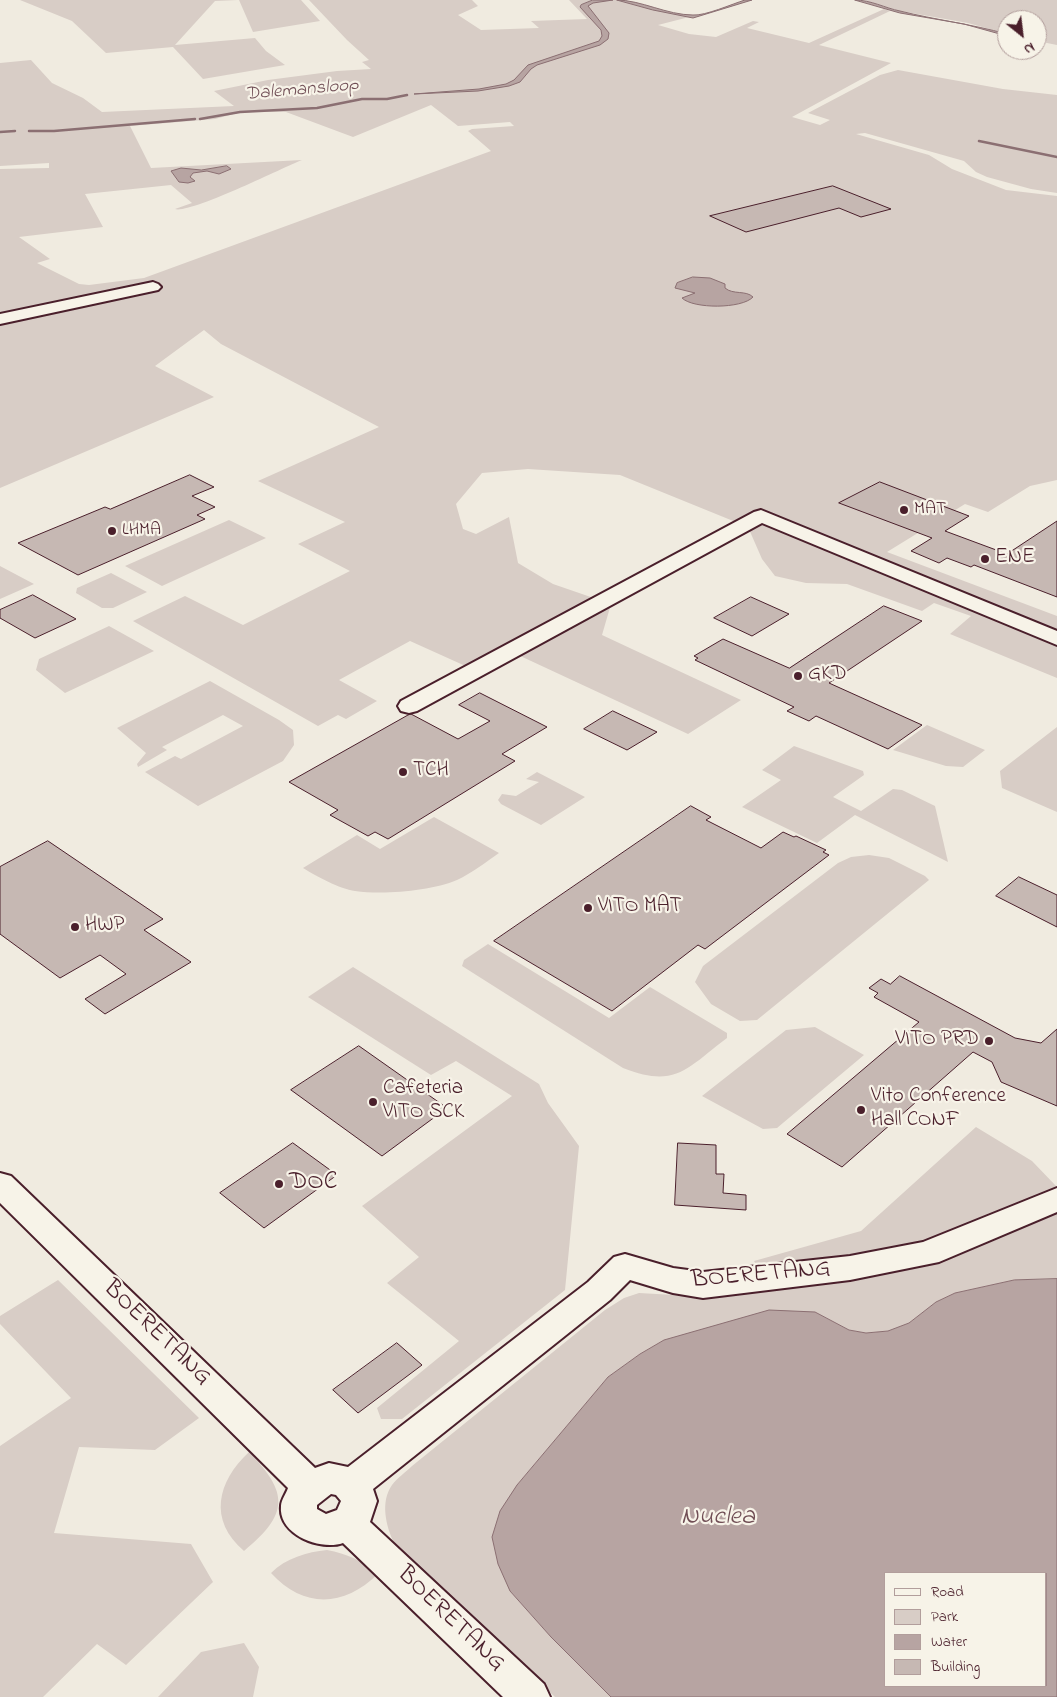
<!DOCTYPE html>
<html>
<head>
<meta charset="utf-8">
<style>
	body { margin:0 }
	#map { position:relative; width:1057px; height:1697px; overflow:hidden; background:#f0ebe0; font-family:"Indie Flower",sans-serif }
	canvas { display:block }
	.legend { position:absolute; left:884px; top:1572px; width:162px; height:115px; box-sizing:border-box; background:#f7f3e8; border:1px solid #b29e9c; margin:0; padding:6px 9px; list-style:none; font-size:15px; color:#4a1f2b }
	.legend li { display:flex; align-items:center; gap:10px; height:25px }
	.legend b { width:25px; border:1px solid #b29e9c }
	.north { position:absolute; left:997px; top:10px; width:50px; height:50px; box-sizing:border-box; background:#f7f3e8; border:1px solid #b29e9c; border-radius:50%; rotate:151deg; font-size:14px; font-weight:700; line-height:20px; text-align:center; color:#4a1f2b }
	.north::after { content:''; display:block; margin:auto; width:18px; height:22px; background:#4a1f2b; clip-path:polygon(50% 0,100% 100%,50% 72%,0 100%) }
</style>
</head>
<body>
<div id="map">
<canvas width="1057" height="1697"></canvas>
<ul class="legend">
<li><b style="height:6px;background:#f7f3e8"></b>Road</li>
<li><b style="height:14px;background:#d8cdc6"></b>Park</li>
<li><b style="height:14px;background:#b7a4a2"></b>Water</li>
<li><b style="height:14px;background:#c6b8b3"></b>Building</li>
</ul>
<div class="north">N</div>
</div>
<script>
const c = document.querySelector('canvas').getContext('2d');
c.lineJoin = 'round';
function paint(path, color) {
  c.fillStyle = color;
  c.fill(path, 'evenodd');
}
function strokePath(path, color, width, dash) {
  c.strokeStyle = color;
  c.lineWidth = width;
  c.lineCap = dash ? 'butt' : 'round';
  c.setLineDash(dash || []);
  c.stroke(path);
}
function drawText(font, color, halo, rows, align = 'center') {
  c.font = font + ' "Indie Flower",sans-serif';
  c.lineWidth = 4.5;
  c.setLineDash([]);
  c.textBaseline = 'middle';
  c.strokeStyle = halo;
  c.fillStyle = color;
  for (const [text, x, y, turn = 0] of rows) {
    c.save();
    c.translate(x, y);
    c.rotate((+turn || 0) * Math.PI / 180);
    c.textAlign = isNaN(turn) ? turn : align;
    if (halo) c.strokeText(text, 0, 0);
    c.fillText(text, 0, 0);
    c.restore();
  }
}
const green = new Path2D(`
	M20,0H238L215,1L175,45L255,38L266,51L285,65L203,79L173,47L106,53L72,21Z
	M239,0H301L320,21L253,32Z
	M309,0H472L478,6L458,15L481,30L539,28L531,21L587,19L569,0H625L670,13L693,16L658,25L689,34L716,37L753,21L759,22L747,28L809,43L884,9L890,11L819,45L891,63L792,117L820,125L830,120L808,113L880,75L898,70L1003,89L1057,95V193L1031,189L987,177L976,172L964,161L865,133L856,134L929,155L952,169L1006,190L1057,196V480L1030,486L988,512L965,504L887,552L1057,616V678L950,634L971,616L934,603L922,611L847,584L806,583L775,576L762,559L748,527L620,475L528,469L482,473L456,504L463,529L476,534L509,517L518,563L553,584L611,604L602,635L741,700L688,734L516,654L481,673L410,641L339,680L377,701L346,719L338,715L318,726L133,621L185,596L243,625L350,571L298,544L345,522L258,481L379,427L221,344L204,330L155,366L214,397L0,488V169L49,168V163L0,166V63L31,60L52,83L83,98L102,112L234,106L214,91L268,80L337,71L371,69L362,62L369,60L347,40ZM431,105L458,126L510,122L514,126L472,129L468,131L491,151L144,278L89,285L79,284L37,263L50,259L19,237L103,227L85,194L171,185L192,203L175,209C190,214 282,168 302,160L151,168L130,126L215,119L241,112H286L353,137Z
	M863,0H1057V45L1037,41V20H1007V34L968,23L900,11Z
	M229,520L266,538L162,586L125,566Z
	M0,566L34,584L0,599Z
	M111,573L147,592L113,608H102L76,593L77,588Z
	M109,626L154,651L65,693L36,670L39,659Z
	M210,681L279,720L293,730L294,745L283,761L198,806L145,772L175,756L181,759L243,726L223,715L162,747L167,750L138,767L137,764L146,753L117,728Z
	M927,725L985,750L963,767L946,766L893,750Z
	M1057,727V812L1002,788L1000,771Z
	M794,746L863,771L864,775L833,797L861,811L893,789L902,790L935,806L948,862L855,815L817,843L742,807L781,780L762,770Z
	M537,772L585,797L541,825L501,804L498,800L502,794L516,796L539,782L526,779Z
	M434,817L499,853C486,862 472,873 457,880C431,891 384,895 355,891C340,889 316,876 303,868L357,835L380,849Z
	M869,855L889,858L925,876L929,880L757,1020L740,1021L711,1004L695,982L703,966L838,863L851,857Z
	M488,944L609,1018L650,987L727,1033V1038C687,1068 676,1089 623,1068L462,966L464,960Z
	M353,967L539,1084L548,1103L579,1146L565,1290L402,1419H381L377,1408L459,1341L387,1283L419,1257L362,1206L512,1096L456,1061L431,1075L308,997Z
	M815,1027L864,1055L777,1128L763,1129L702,1096L786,1030Z
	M976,1127L1032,1161L1057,1187V1279L1014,1280L955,1293L936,1302L909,1323L889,1331L866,1333L849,1330L815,1312L664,1340L640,1354L608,1377L517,1485L510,1591L551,1637L611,1697H555L394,1543C386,1526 380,1502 392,1485C397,1478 406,1472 412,1466L605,1310L624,1298L639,1293L692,1296L771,1286L754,1261L861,1231Z
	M58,1280L199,1418L155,1450L79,1447L54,1533L191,1544L213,1582L126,1665L97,1644L43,1697H0V1446L71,1398L0,1324V1316Z
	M249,1452C289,1493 289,1514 244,1551C208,1520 217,1482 249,1452Z
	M327,1550C347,1554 362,1560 378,1574C344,1607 304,1609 271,1573C286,1558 307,1552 327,1550Z
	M244,1643L259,1667L253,1697H158L201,1652Z`);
const water = new Path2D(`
	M593,0H613L593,3L588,6L609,33L608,39L600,45L537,65L531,69L520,82L509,86L478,91L414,94L479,89L506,84L514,80L528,65L599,41L602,36L601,30L580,7L581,5Z
	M617,0C641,0 667,15 693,15C705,16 732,4 745,0H752L693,18L653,10Z
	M855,0C871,0 885,8 900,11C936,20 971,24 1007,34V36L964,24L900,13Z
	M227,166L231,169L219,174L207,171L193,173L190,177L195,181L188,183L179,182L171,171L181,168L201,170Z
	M693,277L710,278L725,284V288C733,295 746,290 753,297C742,309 693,309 682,298L695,293L675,288L677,283Z
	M1057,1279V1697H611L551,1637L510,1591L498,1564L492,1537L500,1511L517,1485L608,1377L640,1354L664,1340L769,1310L815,1312L849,1330L866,1333L888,1331L909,1323L936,1302L955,1293L1014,1280ZM886,1573H1046V1686H886Z`);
const stream = new Path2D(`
	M200,119L240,112L317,108L362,99H387L407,95
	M29,131H54L195,119
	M0,132L15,131
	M979,141L1057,157`);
const building = new Path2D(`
	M833,186L891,209L861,217L839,208L746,232L710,216Z
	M190,475L214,487L192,496L215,507L197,515L205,519L78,575L18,543L105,507L110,509Z
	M880,482L969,516L945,531L1007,554L1057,521V597L974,565L971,567L947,558L939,563L911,551L932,538L839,503Z
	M33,595L76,619L35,638L0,618V610Z
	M751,597L789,614L752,636L714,618Z
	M884,606L922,621L829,683L922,725L888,749L816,716L809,721L787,711L794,707L695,660L698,658L694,656L723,639L789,668Z
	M480,693L547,727L502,754L515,761L388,839L375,832L368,836L330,815L338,810L289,782L408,715L411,714L458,739L490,721L459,705Z
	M613,711L657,732L627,750L584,729Z
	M691,806L711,817L706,820L761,848L783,832L794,837L796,836L826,850L823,852L829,855L705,949L698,945L612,1011L494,941Z
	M48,841L163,919L144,930L191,962L105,1014L85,999L126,974L100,955L60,978L0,934V867Z
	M1019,877L1057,895V927L996,896Z
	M900,976L1015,1038L1041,1043L1057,1029V1106L1001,1082L992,1062L973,1052L842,1167L787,1134L919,1022L874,997L878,993L869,988L881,979L890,984Z
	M359,1046L447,1108L382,1156L291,1090Z
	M293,1143L337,1175L264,1228L220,1193Z
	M678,1143L716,1145V1174H724L723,1193L746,1195V1210L675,1205Z
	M397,1343L422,1365L358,1413L333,1390Z`);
const minor = new Path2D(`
	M153,282L158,284L161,287L158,290L0,324V314Z
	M761,510L1057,631V645L762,523L417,711L409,713L401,711L398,706L401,701L754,512Z
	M0,1173L11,1176L315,1468L329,1463L348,1467L588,1282L614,1257L625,1254L673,1268L703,1272L850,1256L923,1242L1057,1188V1212L939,1262L850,1280L703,1298L673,1293L630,1280L610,1300L373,1489L377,1501L370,1522L544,1684L550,1697H503L343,1543C321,1551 278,1535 281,1506C281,1500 286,1494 288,1488L0,1203ZM331,1494L336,1495L341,1501L337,1510L326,1514L317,1509V1505Z`);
const markers = [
	[904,510,5,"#4a1f2b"],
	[112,531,5,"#4a1f2b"],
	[985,559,5,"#4a1f2b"],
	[798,676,5,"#4a1f2b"],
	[403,772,5,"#4a1f2b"],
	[588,908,5,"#4a1f2b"],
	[75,927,5,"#4a1f2b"],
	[989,1041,5,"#4a1f2b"],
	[373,1102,5,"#4a1f2b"],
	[861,1110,5,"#4a1f2b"],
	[279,1184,5,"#4a1f2b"]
];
const farPoinames = [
	["MAT",914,510],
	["LHMA",122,531]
];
const farWaternames = [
	["Dalemansloop",302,91,-5]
];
const poiNames = [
	["ENE",995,559],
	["GKD",808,676],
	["TCH",413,772],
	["VITO MAT",598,908],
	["HWP",85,927],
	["VITO PRD",979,1041,"right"],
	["Cafeteria",383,1090],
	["VITO SCK",383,1114],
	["Vito Conference",871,1098],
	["Hall CONF",871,1122]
];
const nearPoinames = [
	["DOC",289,1184]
];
const nearStreetnames = [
	["BOERETANG",761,1276,-5],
	["BOERETANG",156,1334,44],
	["BOERETANG",450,1620,44]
];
const nearWaternames = [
	["Nuclea",718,1519]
];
paint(green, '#d8cdc6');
paint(water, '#b7a4a2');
strokePath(water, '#8b6f72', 1);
strokePath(stream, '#8b6f72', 2.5);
paint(building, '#c6b8b3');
strokePath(building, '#4a1f2b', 1);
strokePath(minor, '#4a1f2b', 4);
paint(minor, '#f7f3e8');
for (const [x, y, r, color] of markers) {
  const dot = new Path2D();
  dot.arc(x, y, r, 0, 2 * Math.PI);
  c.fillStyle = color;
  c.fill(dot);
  strokePath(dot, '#f7f3e8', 2);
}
drawText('18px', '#4a1f2b', '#f7f3e8', farPoinames, 'left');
drawText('italic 19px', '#704e55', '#f7f3e8', farWaternames);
drawText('21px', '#4a1f2b', '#f7f3e8', poiNames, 'left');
drawText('25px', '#4a1f2b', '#f7f3e8', nearPoinames, 'left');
drawText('25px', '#4a1f2b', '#f7f3e8', nearStreetnames);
drawText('italic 26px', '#704e55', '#f7f3e8', nearWaternames);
</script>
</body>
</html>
